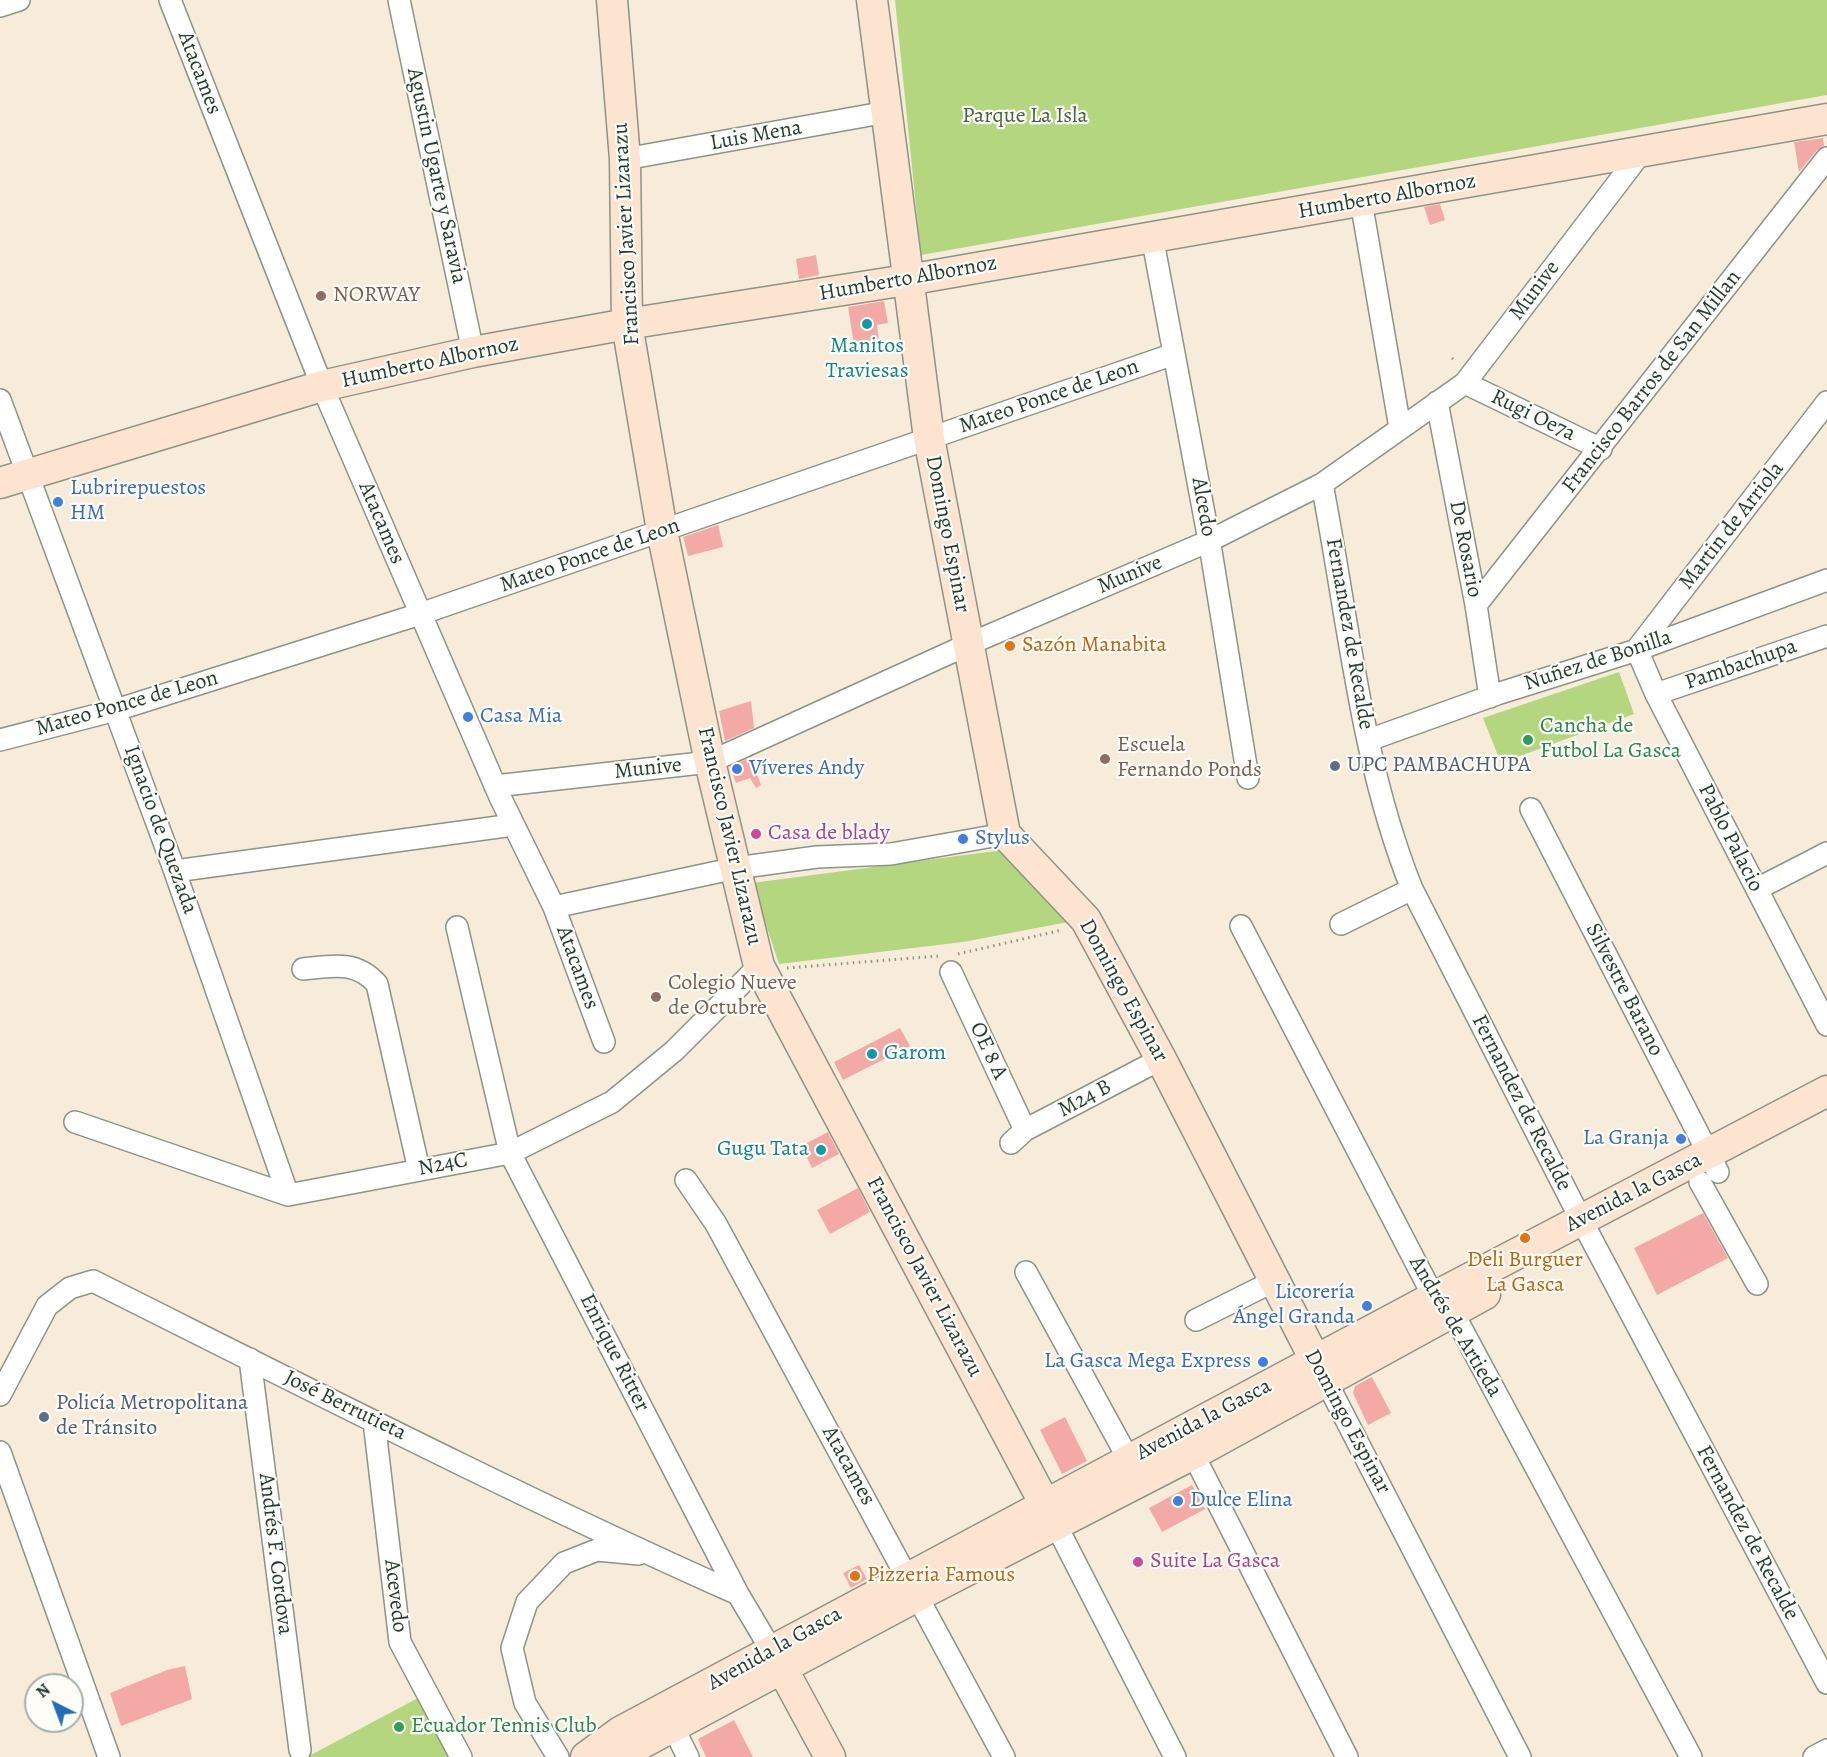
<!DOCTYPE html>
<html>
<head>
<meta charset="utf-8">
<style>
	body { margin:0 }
	#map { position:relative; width:1827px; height:1757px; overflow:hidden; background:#f7ecd9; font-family:Alegreya,serif }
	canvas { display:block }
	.north { position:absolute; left:24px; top:1673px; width:60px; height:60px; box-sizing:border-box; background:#fdfcf7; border:2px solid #a4b0a9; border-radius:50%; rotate:318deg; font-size:16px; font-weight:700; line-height:24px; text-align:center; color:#1f3d34 }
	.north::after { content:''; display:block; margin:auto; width:21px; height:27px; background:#1f6fb2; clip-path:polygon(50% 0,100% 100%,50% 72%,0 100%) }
</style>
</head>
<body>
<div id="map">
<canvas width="1827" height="1757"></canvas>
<div class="north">N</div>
</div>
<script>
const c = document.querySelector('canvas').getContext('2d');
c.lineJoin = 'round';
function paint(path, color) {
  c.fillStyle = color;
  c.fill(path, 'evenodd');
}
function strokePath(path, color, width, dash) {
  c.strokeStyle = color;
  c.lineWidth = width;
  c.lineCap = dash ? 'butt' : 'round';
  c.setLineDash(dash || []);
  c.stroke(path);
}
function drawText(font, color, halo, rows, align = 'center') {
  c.font = font + ' Alegreya,serif';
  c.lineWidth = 4.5;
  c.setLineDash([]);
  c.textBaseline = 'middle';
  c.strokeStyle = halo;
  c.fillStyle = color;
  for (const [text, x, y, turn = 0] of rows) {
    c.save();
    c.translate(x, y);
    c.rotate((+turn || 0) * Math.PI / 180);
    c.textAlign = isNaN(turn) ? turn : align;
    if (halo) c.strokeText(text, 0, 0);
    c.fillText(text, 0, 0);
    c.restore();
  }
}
const green = new Path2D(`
	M895,0H1827V95L921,255Z
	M1619,672L1634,714L1501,763L1483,718Z
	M1003,850L1068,922L963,942L779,964L752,883Z
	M418,1698L452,1757H307Z`);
const building = new Path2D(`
	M1823,138L1824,146L1817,150L1799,172L1794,142Z
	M1440,204L1445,220L1430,225L1424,207Z
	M816,255L819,275L799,279L796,259Z
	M884,301L888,323L877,325L880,347L855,351L848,307Z
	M718,525L723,547L688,556L683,537Z
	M751,701L754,728L725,741L719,711Z
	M751,757L761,785L756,788L750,778L736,783L730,767Z
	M900,1028L910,1046L843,1080L834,1062Z
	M828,1132L839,1154L812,1168L801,1146Z
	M858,1188L870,1212L830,1234L817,1210Z
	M1703,1213L1728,1258L1657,1295L1634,1248Z
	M1372,1377L1391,1413L1368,1425L1353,1393L1355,1386Z
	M1065,1417L1087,1461L1062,1474L1040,1430Z
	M1192,1485L1205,1509L1162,1532L1149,1508Z
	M859,1565L867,1579L851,1588L843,1573Z
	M185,1666L192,1699L121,1726L110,1693L167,1670Z
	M734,1720L753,1757H706L698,1739Z`);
const path = new Path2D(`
	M1452,358L1453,359
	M958,954L1062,930
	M787,968L939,956`);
const street = new Path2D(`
	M170,0L322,386L500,797L554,907L604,1042
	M399,0L473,352
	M0,6L19,0
	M625,159L887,112
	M1361,201L1400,428
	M1152,236L1211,551L1248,778
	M1465,383L1601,449
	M0,400L174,869L288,1195
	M1437,402L1476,605L1490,697
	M1322,484C1348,617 1361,763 1412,889L1576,1210L1827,1683
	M1476,605L1827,158
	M1637,649L1827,402
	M1637,650L1656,694L1827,1025
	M1656,694L1827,636
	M0,740L116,710L420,614L1174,354
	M1369,740L1497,694L1637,650L1827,580
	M495,786L710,762L967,645L1209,541L1322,484L1465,383L1640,154
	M1531,809L1718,1172
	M175,871L513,825
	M1757,889L1827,853
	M554,907L736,868L817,857L891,854L1005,834
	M1341,924L1412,889
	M1241,926L1428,1286L1459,1324L1691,1757
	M457,927L510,1153L738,1594L779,1663
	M303,969C332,966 356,960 377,984L419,1170
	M951,972L1025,1130
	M75,1122L288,1195L510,1153L612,1102L674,1051L759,966
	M1011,1143L1025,1130L1161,1059
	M686,1180L716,1224L1004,1757
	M1700,1182L1757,1284
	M1026,1272L1129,1460
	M1196,1320L1274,1281
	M250,1359L300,1750
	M1326,1381L1520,1757
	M0,1395L47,1306L70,1288L93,1281C307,1388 520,1497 738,1594
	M374,1421L400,1642L461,1757
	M1187,1442L1347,1757
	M0,1452L109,1757
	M1056,1525L1175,1757
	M667,1715L688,1757
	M558,1757L525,1703L512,1648L527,1602L564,1563L597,1550L639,1554
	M1814,1757L1827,1750`);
const secondary = new Path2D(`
	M612,0L625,159L627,324L662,531L710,762L759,966L1056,1525
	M872,0L929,438L1005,834L1086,920L1161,1059L1326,1381
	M0,483L322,386L473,352L627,324L919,278L1827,119
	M783,1670L830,1757
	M586,1757L620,1732L1436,1296L1827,1091
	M621,1757L644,1742L919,1595L1195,1453L1485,1294`);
const markers = [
	[321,296,6,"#8d6e63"],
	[867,324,6,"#0f9aa8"],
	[58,502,6,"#3f7fe0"],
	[1010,646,6,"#e8710a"],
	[468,717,6,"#3f7fe0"],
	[1528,740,6,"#2e9e5b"],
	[1105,759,6,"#8d6e63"],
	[1335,766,6,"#5c6f8a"],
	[737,769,6,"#3f7fe0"],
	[756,834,6,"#d1479c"],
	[963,839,6,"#3f7fe0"],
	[656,997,6,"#8d6e63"],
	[872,1054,6,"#0f9aa8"],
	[1681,1139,6,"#3f7fe0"],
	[821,1150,6,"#0f9aa8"],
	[1525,1238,6,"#e8710a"],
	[1367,1306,6,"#3f7fe0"],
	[1263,1362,6,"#3f7fe0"],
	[44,1417,6,"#5c6f8a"],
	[1178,1501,6,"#3f7fe0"],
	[1138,1562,6,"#d1479c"],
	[855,1576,6,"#e8710a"],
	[399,1727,6,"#2e9e5b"]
];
const streetNames = [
	["Atacames",199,73,69],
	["Luis Mena",756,136,-10],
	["Agustin Ugarte y Saravia",436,176,78],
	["Humberto Albornoz",1387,197,-10],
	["Francisco Javier Lizarazu",627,234,-93],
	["Humberto Albornoz",908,279,-10],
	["Munive",1535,291,-53],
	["Humberto Albornoz",430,363,-12],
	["Francisco Barros de San Millan",1652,382,-52],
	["Mateo Ponce de Leon",1049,397,-19],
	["Rugi Oe7a",1533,416,26],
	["Alcedo",1203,507,80],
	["Atacames",381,523,67],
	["Martin de Arriola",1732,526,-52],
	["Domingo Espinar",947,534,79],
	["De Rosario",1465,549,79],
	["Mateo Ponce de Leon",590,556,-19],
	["Munive",1130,575,-23],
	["Fernandez de Recalde",1349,634,80],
	["Nuñez de Bonilla",1598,661,-18],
	["Pambachupa",1741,665,-19],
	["Mateo Ponce de Leon",127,704,-16],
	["Munive",648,769,-6],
	["Ignacio de Quezada",160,830,70],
	["Francisco Javier Lizarazu",729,836,77],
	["Pablo Palacio",1730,838,63],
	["Atacames",577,968,70],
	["Silvestre Barano",1624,990,63],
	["Domingo Espinar",1123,991,61],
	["OE 8 A",988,1051,65],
	["M24 B",1085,1099,-28],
	["Fernandez de Recalde",1521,1103,63],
	["N24C",443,1165,-11],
	["Avenida la Gasca",1634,1193,-27],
	["Francisco Javier Lizarazu",924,1277,62],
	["Andrés de Artieda",1455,1327,59],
	["Enrique Ritter",614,1353,63],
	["José Berrutieta",345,1406,26],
	["Avenida la Gasca",1204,1420,-28],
	["Domingo Espinar",1347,1422,62],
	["Atacames",848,1466,61],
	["Fernandez de Recalde",1747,1533,62],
	["Andrés F. Cordova",275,1554,83],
	["Acevedo",395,1596,83],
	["Avenida la Gasca",775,1649,-29]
];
const parkNames = [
	["Parque La Isla",1025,117]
];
const educationNames = [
	["NORWAY",333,296],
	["Escuela",1117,746],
	["Fernando Ponds",1117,771],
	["Colegio Nueve",668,984],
	["de Octubre",668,1009]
];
const cultureNames = [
	["Manitos",867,347],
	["Traviesas",867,372],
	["Garom",884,1054,"left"],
	["Gugu Tata",809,1150,"right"]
];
const shopNames = [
	["Lubrirepuestos",70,489],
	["HM",70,514],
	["Casa Mia",480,717],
	["Víveres Andy",749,769],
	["Stylus",975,839],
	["La Granja",1669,1139,"right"],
	["Licorería",1355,1293,"right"],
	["Ángel Granda",1355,1318,"right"],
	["La Gasca Mega Express",1251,1362,"right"],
	["Dulce Elina",1190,1501]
];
const foodNames = [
	["Sazón Manabita",1022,646],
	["Deli Burguer",1525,1261,"center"],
	["La Gasca",1525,1286,"center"],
	["Pizzeria Famous",867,1576]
];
const leisureNames = [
	["Cancha de",1540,727],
	["Futbol La Gasca",1540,752],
	["Ecuador Tennis Club",411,1727]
];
const serviceNames = [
	["UPC PAMBACHUPA",1347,766],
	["Policía Metropolitana",56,1404],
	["de Tránsito",56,1429]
];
const hotelNames = [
	["Casa de blady",768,834],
	["Suite La Gasca",1150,1562]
];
paint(green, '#b3d67e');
paint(building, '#f3aaa7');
strokePath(street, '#8b9486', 24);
strokePath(secondary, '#8b9486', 33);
strokePath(path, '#8b9486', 3, [1.5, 4.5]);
strokePath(street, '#fff', 21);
strokePath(secondary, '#fde4d1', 30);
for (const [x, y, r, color] of markers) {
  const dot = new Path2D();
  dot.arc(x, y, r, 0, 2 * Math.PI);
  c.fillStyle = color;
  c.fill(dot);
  strokePath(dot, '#fdfcf7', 2);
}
drawText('22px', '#1f3d34', '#fdfcf7', streetNames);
drawText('22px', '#446346', '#fdfcf7', parkNames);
drawText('22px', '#785e54', '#fdfcf7', educationNames, 'left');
drawText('22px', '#0d838f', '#fdfcf7', cultureNames);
drawText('22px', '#366cbe', '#fdfcf7', shopNames, 'left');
drawText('22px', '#c56008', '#fdfcf7', foodNames, 'left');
drawText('22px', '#27864d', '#fdfcf7', leisureNames, 'left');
drawText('22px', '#4e5e75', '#fdfcf7', serviceNames, 'left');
drawText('22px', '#b23c85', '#fdfcf7', hotelNames, 'left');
</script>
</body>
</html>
